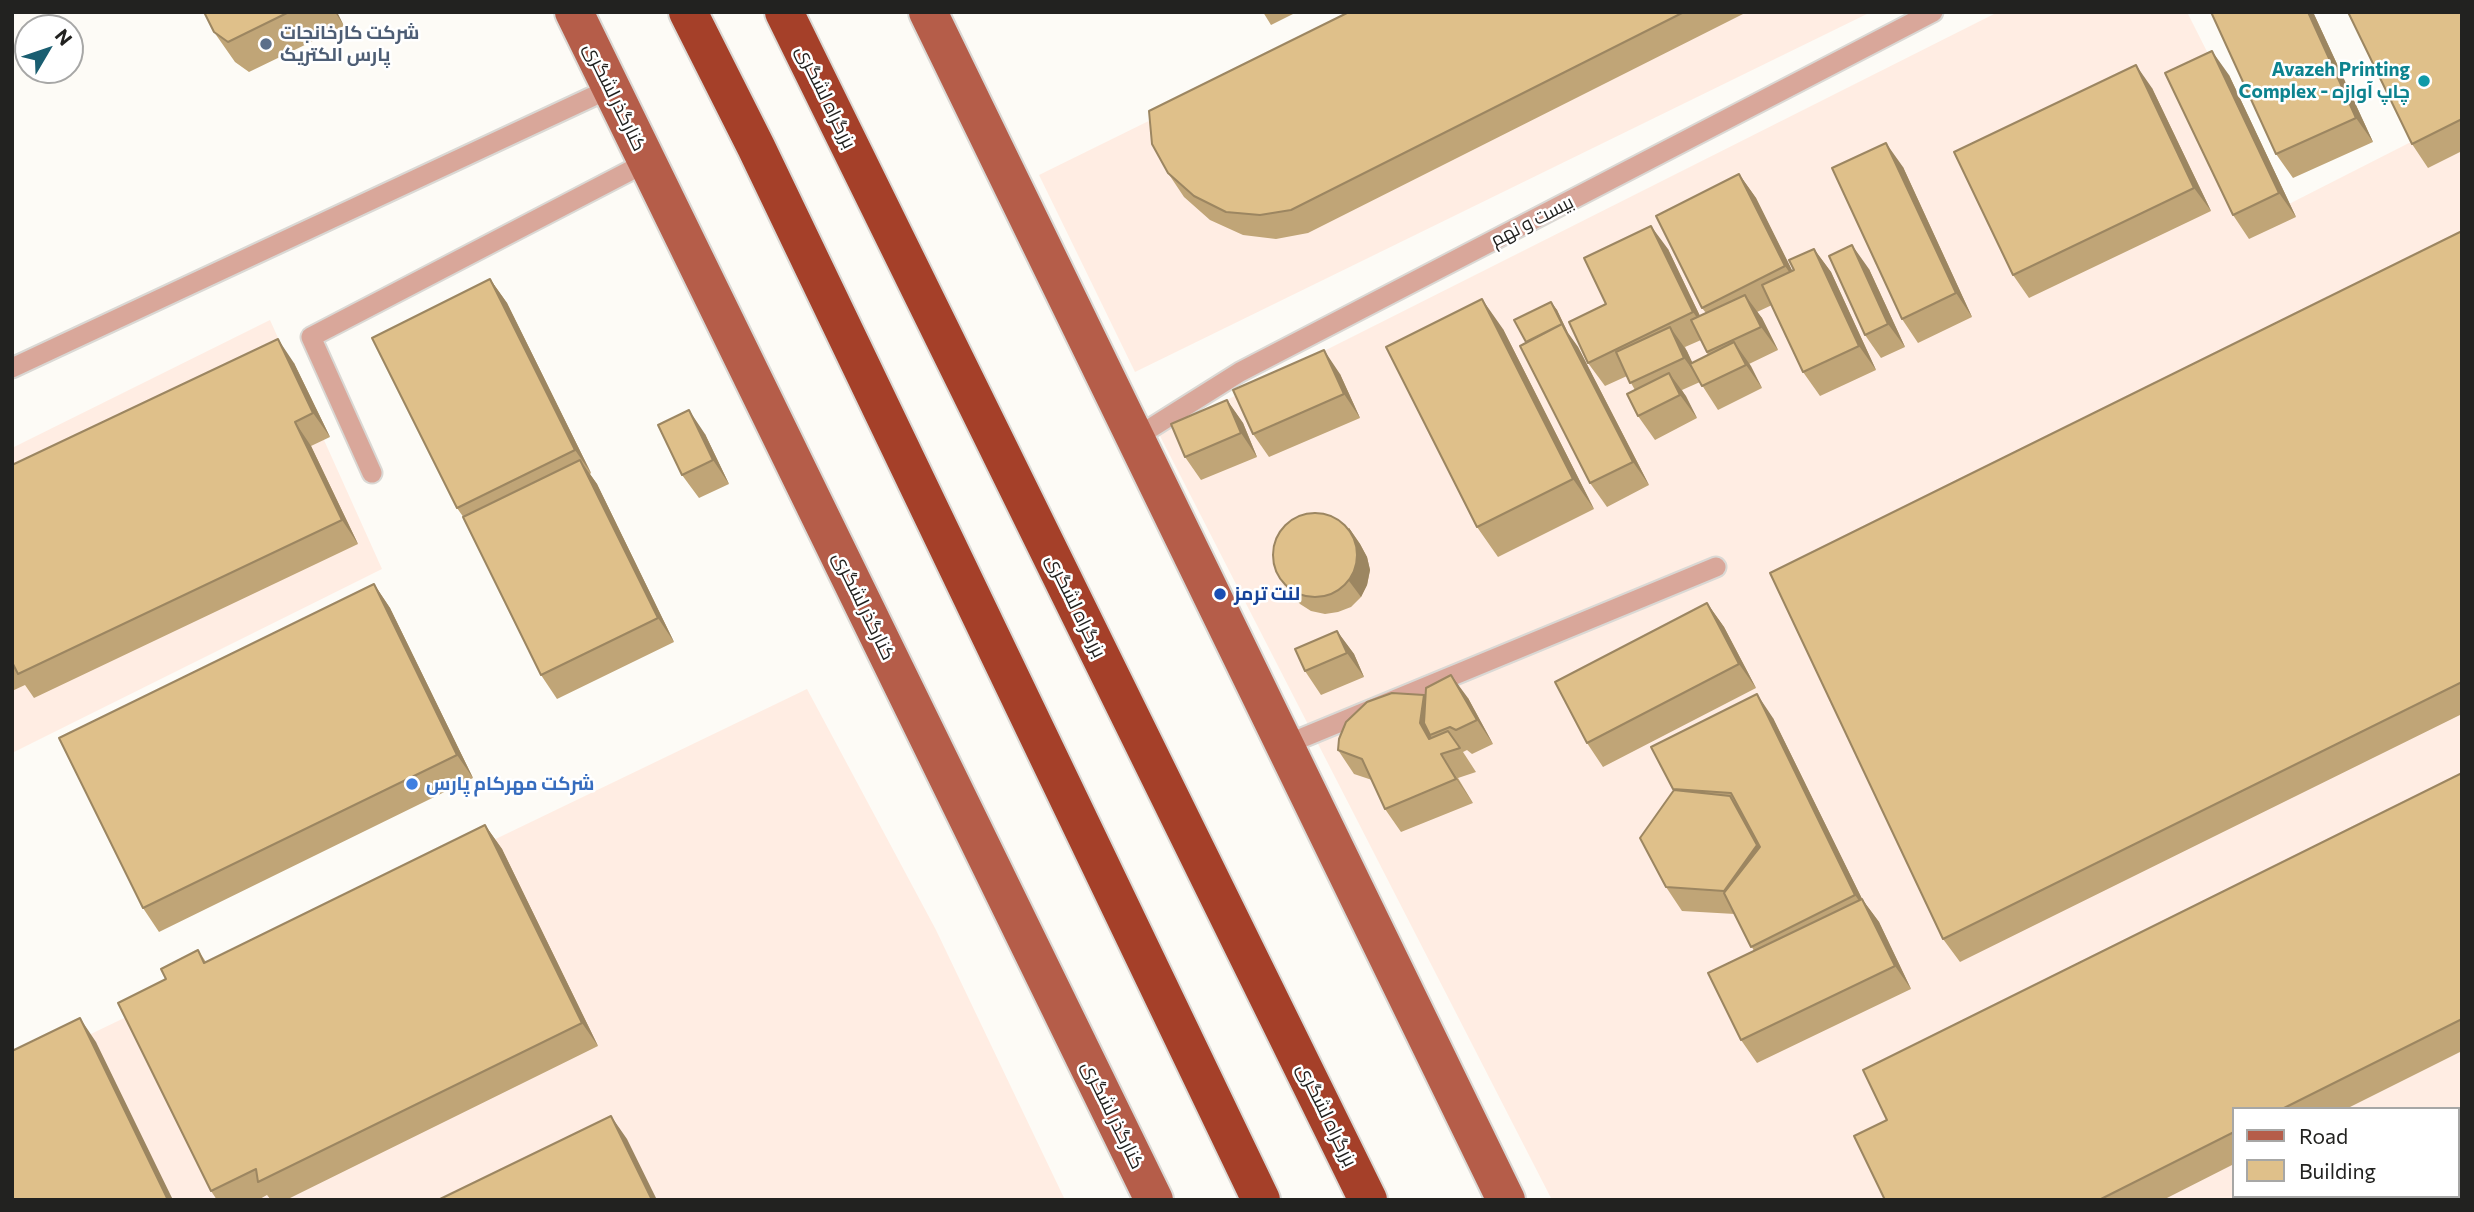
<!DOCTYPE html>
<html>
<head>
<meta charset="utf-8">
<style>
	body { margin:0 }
	#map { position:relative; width:2474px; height:1212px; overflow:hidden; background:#fdfbf6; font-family:Commissioner,sans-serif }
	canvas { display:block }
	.frame { position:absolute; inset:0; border:14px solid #222220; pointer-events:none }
	.legend { position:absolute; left:2232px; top:1107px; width:228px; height:91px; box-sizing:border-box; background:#fff; border:2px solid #a7a7a6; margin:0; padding:9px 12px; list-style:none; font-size:21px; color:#222220 }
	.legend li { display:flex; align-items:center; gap:14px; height:35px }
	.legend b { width:35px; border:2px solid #a7a7a6 }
	.north { position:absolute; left:14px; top:14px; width:70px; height:70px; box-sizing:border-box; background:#fff; border:2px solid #a7a7a6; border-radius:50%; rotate:51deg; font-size:19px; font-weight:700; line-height:28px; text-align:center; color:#222220 }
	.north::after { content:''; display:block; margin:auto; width:24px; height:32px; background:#1a5e71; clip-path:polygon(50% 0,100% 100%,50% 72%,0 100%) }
</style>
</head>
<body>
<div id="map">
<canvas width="2474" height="1212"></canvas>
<div class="frame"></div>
<ul class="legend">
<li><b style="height:9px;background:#b55d49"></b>Road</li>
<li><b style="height:19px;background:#dfc08a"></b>Building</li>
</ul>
<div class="north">N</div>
</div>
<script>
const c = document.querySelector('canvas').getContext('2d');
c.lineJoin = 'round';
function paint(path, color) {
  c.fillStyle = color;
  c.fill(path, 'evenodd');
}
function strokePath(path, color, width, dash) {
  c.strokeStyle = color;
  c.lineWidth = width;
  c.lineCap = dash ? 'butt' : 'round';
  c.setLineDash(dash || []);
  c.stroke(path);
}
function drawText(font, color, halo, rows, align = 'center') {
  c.font = font + ' Commissioner,Cairo,sans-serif';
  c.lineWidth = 5;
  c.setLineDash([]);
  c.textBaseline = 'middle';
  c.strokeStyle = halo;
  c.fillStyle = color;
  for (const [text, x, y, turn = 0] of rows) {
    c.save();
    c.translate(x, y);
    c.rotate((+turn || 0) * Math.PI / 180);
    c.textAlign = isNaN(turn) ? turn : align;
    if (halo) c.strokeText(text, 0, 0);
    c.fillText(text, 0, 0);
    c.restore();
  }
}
const industrial = new Path2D(`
	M1370,12H1871L1135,372L1039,175Z
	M1998,12H2187L2285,206L2462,116V1167L2458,1169V1109H2234V1196H2404L2397,1200H1552L1159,434Z
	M270,320L382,569L12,753V448Z
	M807,689L936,930L1065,1200H12V1072Z`);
const lane = new Path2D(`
	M12,368L611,88
	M1135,438L1240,372L1933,12
	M372,473L311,337L647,162
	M1285,745L1716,567`);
const primary = new Path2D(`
	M574,12L1154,1200
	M928,12L1506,1200`);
const highway = new Path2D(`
	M688,12L756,147L1261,1200
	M784,12L1368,1200`);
const wall = new Path2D(`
	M204,12H337L344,26L249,72L235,62L214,32Z
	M1263,12H1297L1271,25Z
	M1349,12H1747L1308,233L1276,239L1243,235L1210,220L1184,197L1168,173Z
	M2211,12H2313L2373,142L2293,178L2276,154Z
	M2462,12V151L2428,168L2412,144Z
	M2229,75L2296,217L2249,239L2233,215Z
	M2152,88L2211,211L2029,298L2013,275Z
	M1903,167L1972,317L1918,343L1902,319Z
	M1739,174L1756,198L1792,271L1814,249L1831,272L1876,370L1820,396L1803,372L1772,305L1757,312L1762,318L1778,350L1749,364L1762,388L1718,410L1700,382L1682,390L1697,418L1655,440L1638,416L1635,390L1627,376L1605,386L1588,363L1606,304L1668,249L1700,316L1706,313L1702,308ZM1701,340L1708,355L1692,363L1685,347Z
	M2462,231V714L1960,962L1943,939Z
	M1869,269L1905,347L1881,358L1865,335Z
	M490,279L507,303L591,473L590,474L597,484L674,642L557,699L541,675L464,518L457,508Z
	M1551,302L1557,310L1568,333L1578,347L1649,485L1607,507L1590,483L1526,342Z
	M1503,329L1594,509L1498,557L1477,527Z
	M294,363L330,437L311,446L358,544L34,698L25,685L12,691V465Z
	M1340,374L1360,418L1269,457L1253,434Z
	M1227,400L1243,423L1257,457L1201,480L1185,457Z
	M705,434L729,484L699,498L682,475Z
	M1349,528L1360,544L1367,557L1370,570L1367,585L1361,597L1351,607L1338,612L1325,614L1311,611L1300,604L1291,593L1279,577Z
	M374,584L390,608L473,778L159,932L143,908Z
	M1707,603L1724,627L1756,688L1603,767L1587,743Z
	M1337,631L1354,654L1364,677L1321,695L1305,671Z
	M1424,695L1425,697L1468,698L1493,744L1472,754L1467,750L1463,752L1476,772L1458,778L1473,803L1401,832L1385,809L1372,780L1354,774L1338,750Z
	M1773,718L1862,899L1879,922L1911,989L1757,1063L1741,1040L1754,951L1735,914L1682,911L1666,887L1674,790L1651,747Z
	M2462,773V1051L2346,1109H2234V1164L2163,1200H1885L1887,1120Z
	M485,825L502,849L598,1046L286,1200H271L267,1195L258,1200H217L211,1191L166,979L198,950L206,962Z`);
const shadedWall = new Path2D(`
	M335,12H337L344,26Z
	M2308,12H2313L2373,142L2356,118Z
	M2212,51L2229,75L2296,217L2279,193Z
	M2136,65L2152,88L2211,211L2194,188Z
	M1886,143L1903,167L1972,317L1956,293Z
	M1739,174L1756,198L1802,290L1785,266Z
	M1651,226L1668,249L1709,335L1693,312Z
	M1852,245L1869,269L1905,347L1888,324Z
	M1814,249L1831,272L1876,370L1859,346Z
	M490,279L507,303L591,473L575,450Z
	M1745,295L1762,318L1778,350L1761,327Z
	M1482,299L1503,329L1594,509L1573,479Z
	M1551,302L1557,310L1568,333L1578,347L1649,485L1633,462Z
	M1670,327L1687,351L1701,381L1684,358Z
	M278,339L294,363L330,437L313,413Z
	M1734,342L1751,366L1762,388L1746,365Z
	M1324,350L1340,374L1360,418L1344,394Z
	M1669,373L1686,396L1697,418L1680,395Z
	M1227,400L1243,423L1257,457L1241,433Z
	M689,410L705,434L729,484L713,460Z
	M295,422L311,446L358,544L342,520Z
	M580,460L597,484L674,642L658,618Z
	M1349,528L1360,544L1367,557L1370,570L1367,585L1361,597L1349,581Z
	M374,584L390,608L473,778L457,755Z
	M1707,603L1724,627L1756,688L1739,664Z
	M1337,631L1354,654L1364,677L1347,653Z
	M1451,675L1468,698L1493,744L1477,720Z
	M1757,694L1773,718L1872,919L1855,895Z
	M1424,695L1440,719L1430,735L1437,745L1443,757L1473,803L1429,739L1420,723Z
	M1730,796L1746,819L1773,869L1740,914L1724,891Z
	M485,825L502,849L598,1046L582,1023Z
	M1862,899L1879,922L1911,989L1895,966Z
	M80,1018L96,1042L173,1200H168Z
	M611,1116L627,1139L657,1200H652Z`);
const building = new Path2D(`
	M204,12H289L228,42L214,32Z
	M1349,12H1684L1291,210L1260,215L1226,212L1194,196L1168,173L1152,144L1149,111Z
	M2211,12H2308L2356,118L2276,154Z
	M2348,12H2462V119L2412,144Z
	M2212,51L2279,193L2233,215L2165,73Z
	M2136,65L2194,188L2013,275L1954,152Z
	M1886,143L1956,293L1902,319L1832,168Z
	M1739,174L1785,266L1702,308L1656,216Z
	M1651,226L1693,312L1588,363L1569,322L1606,304L1584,258Z
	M2462,231V682L1943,939L1770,573Z
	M1852,245L1888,324L1865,335L1829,256Z
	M1814,249L1859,346L1803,372L1762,285L1794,270L1789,260Z
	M490,279L575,450L457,508L372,338Z
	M1745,295L1761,327L1707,352L1691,320Z
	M1482,299L1573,479L1477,527L1386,347Z
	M1551,302L1565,330L1562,324L1526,342L1514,320Z
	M1562,324L1633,462L1590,483L1520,346Z
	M1670,327L1684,358L1630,383L1616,352Z
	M278,339L313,413L295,422L342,520L18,674L12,662V465Z
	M1734,342L1746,365L1702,386L1690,364Z
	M1324,350L1344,394L1253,434L1233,390Z
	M1669,373L1680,395L1638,416L1627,394Z
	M1227,400L1241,433L1185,457L1171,424Z
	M689,410L713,460L682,475L658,425Z
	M580,460L658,618L541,675L463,517Z
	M1273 555a42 42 0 1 1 84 0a42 42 0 1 1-84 0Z
	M374,584L457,755L143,908L59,738Z
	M1707,603L1739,664L1587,743L1555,682Z
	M1337,631L1347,653L1305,671L1295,649Z
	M1451,675L1477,720L1456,730L1450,727L1430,735L1424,723L1426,688Z
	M1392,693L1424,695L1420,723L1429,739L1448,731L1460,748L1441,754L1456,779L1385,809L1362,759L1338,750L1339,739L1346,722L1367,702Z
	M1757,694L1855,895L1751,947L1724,893L1760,847L1731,793L1673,789L1651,747Z
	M2462,773V1019L2282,1109H2234V1132L2099,1200H1885L1854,1136L1887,1120L1863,1070Z
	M1674,790L1730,796L1757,845L1724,891L1666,887L1640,838Z
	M485,825L582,1023L258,1182L256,1169L211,1191L118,1003L166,979L161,969L198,950L204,963Z
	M1862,899L1895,966L1741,1040L1708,973Z
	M80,1018L168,1200H12V1051Z
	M611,1116L652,1200H438Z`);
const markers = [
	[266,44,7,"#5c6f8a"],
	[2424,81,7,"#0f9aa8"],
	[1220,594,7,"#1a4fb4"],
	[412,784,7,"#3f7fe0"]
];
const serviceNames = [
	["شرکت کارخانجات",280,33],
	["پارس الکتریک",280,55]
];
const cultureNames = [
	["Avazeh Printing",2410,70],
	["Complex - چاپ آوازه",2410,92]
];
const streetNames = [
	["کنارگذر لشگری",615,97,64],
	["بزرگراه لشگری",826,97,64],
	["بیست و نهم",1532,221,-27],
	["کنارگذر لشگری",864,606,64],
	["بزرگراه لشگری",1076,606,64],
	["کنارگذر لشگری",1113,1115,64],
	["بزرگراه لشگری",1327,1115,64]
];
const transitNames = [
	["لنت ترمز",1234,594]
];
const shopNames = [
	["شرکت مهرکام پارس",426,784]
];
paint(industrial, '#ffede3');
strokePath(lane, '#dad8d4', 23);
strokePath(primary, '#dad8d4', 42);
strokePath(highway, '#dad8d4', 42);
strokePath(lane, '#d9a79a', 19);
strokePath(primary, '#b55d49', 38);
strokePath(highway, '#a54029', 38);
paint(wall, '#c0a577');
paint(shadedWall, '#9c8661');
paint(building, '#dfc08a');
strokePath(building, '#9c8661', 2);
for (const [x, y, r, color] of markers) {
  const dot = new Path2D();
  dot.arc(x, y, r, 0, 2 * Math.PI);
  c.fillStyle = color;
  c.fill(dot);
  strokePath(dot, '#fff', 2.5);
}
drawText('bold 19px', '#4e5e75', '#fff', serviceNames, 'left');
drawText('bold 19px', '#0d838f', '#fff', cultureNames, 'right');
drawText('19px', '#222220', '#fff', streetNames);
drawText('bold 19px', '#164399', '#fff', transitNames, 'left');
drawText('bold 19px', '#366cbe', '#fff', shopNames, 'left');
</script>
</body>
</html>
